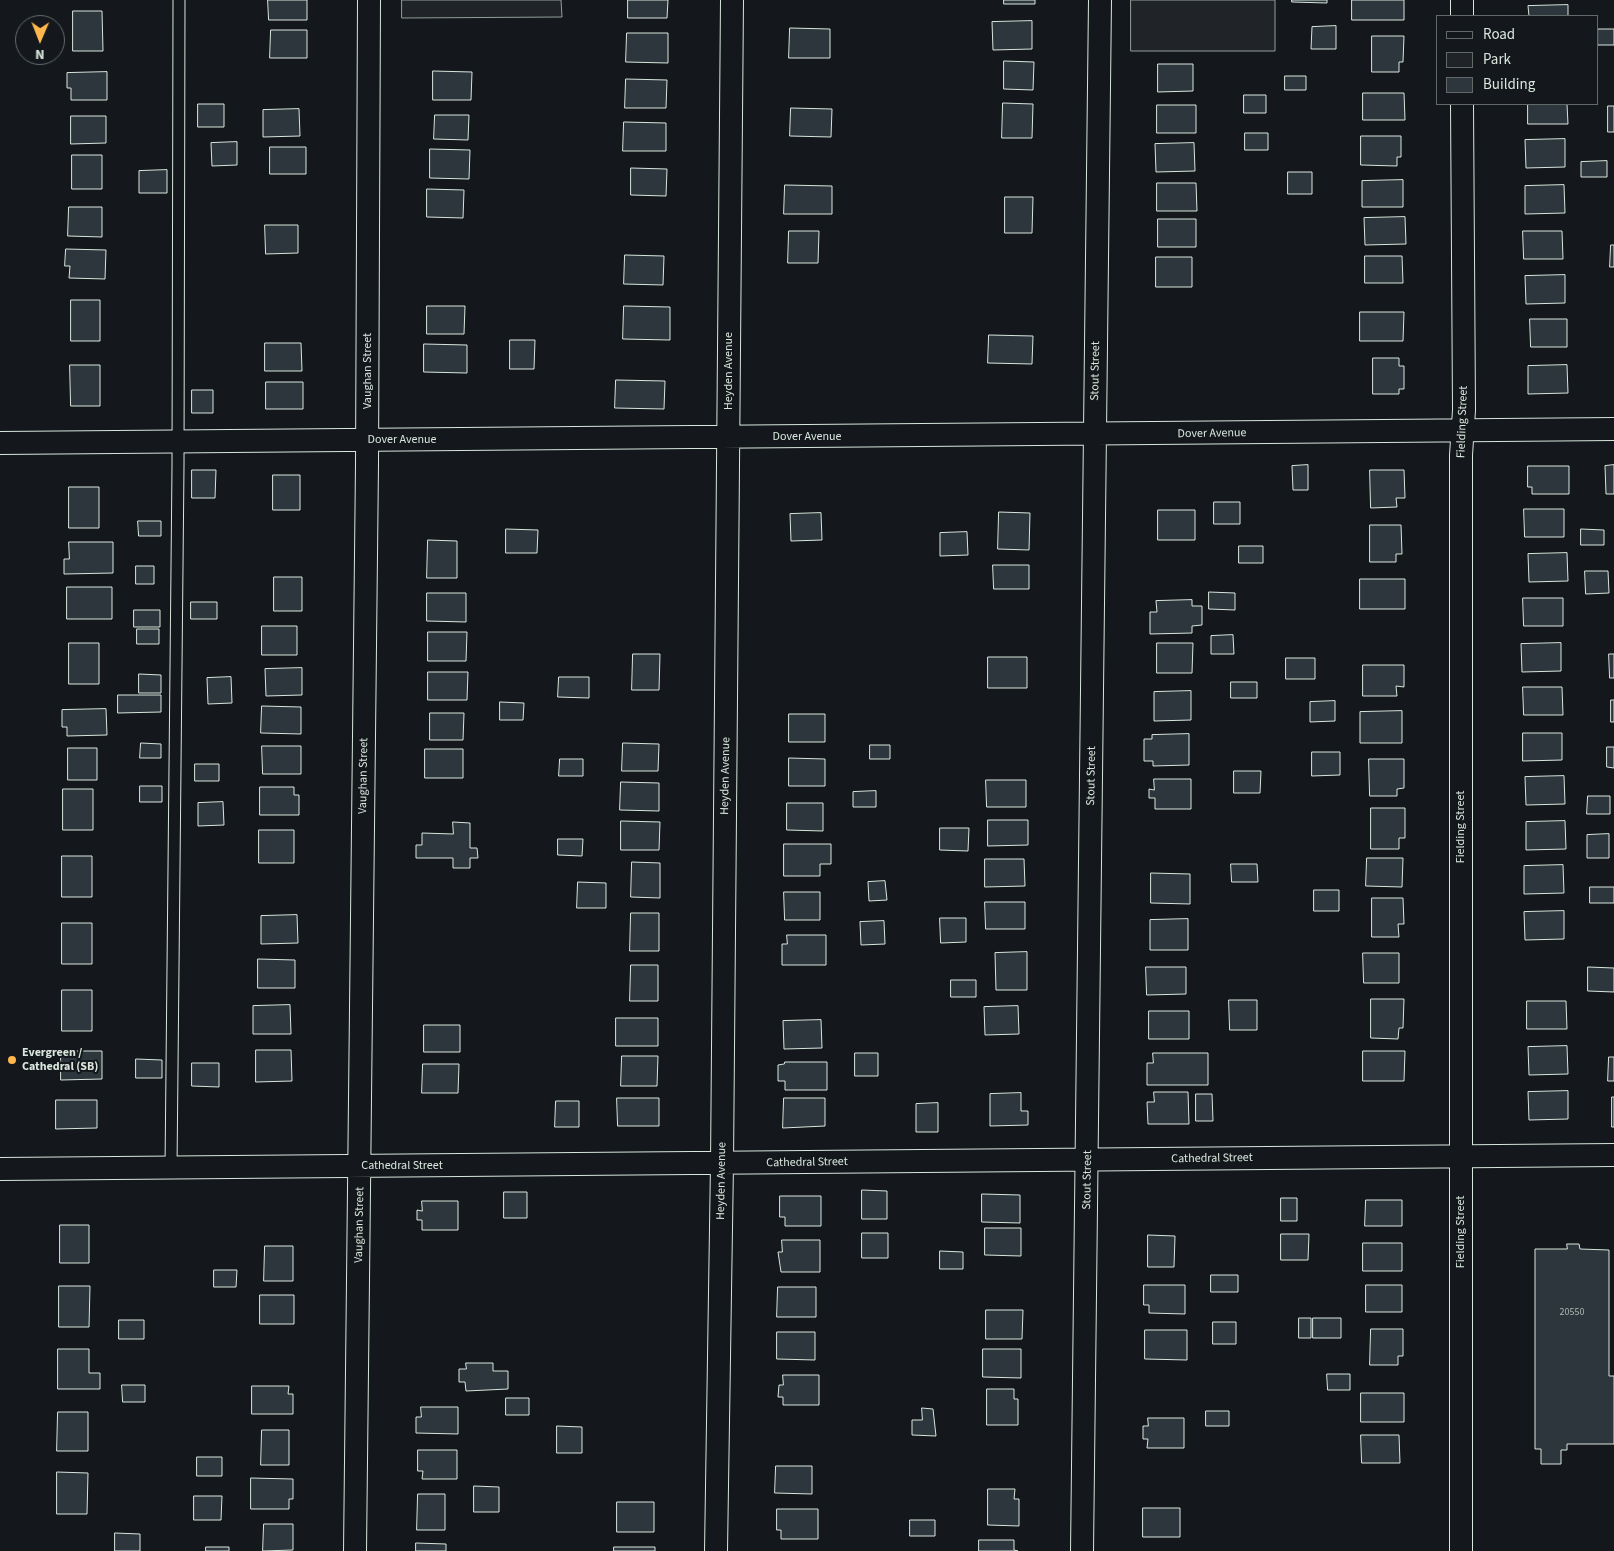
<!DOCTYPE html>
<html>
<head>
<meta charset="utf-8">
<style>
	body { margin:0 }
	#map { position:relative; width:1614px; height:1551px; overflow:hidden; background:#14181c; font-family:"Source Sans 3",sans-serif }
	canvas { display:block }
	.legend { position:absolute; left:1436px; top:15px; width:162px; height:90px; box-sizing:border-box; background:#14181c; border:1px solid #626a69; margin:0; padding:6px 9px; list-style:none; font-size:15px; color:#d8e6dc }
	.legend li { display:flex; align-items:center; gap:10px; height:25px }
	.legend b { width:25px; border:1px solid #626a69 }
	.north { position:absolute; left:15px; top:15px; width:50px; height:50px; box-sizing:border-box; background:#14181c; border:1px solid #626a69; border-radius:50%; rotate:181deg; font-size:14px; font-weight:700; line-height:20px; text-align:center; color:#d8e6dc }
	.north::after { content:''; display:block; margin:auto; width:18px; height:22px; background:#ffb74d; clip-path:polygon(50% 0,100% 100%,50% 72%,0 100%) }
</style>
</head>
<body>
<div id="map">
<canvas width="1614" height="1551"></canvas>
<ul class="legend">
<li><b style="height:6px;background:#14181c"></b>Road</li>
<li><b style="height:14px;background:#202428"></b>Park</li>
<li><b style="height:14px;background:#2c363c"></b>Building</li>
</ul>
<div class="north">N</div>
</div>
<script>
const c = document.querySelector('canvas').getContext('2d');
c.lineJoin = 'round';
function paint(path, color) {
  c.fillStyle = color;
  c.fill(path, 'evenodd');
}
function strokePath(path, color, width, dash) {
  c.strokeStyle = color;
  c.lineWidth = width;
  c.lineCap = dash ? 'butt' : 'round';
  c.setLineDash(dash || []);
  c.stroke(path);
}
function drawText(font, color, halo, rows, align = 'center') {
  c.font = font + ' "Source Sans 3",sans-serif';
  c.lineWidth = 4;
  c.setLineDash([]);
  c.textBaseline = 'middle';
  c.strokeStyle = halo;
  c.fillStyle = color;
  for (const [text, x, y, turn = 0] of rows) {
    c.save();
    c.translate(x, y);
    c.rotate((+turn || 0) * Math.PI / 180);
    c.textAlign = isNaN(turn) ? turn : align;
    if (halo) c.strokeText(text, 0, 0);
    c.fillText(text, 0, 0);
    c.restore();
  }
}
const green = new Path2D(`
	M402,0H561L562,17L402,18Z
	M1131,0H1275V51H1131Z`);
const building = new Path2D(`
	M268,0H307V20H269Z
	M628,0H668L667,18H628Z
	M1004,0H1035V4H1004Z
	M1292,0H1327V3L1292,2Z
	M1352,0H1404V20H1352Z
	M1568,5V16H1529L1528,6Z
	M73,11H102L103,51H73Z
	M1032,21V49L993,50L992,22Z
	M1336,26V49H1311L1312,27Z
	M790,28L830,29V58H789Z
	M1598,29H1614V45H1598Z
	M271,30H307V58H270Z
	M627,33H668V63L626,62Z
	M1372,36H1404L1403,62H1399V72H1372Z
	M1004,61L1034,62L1033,90L1004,89Z
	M1158,64H1193V91L1158,92Z
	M433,71L472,72L471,100H433Z
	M107,72V100H71V88H67V73Z
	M1285,76H1306V90H1285Z
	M626,79L667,80L666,108H625Z
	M1363,93H1404L1405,120H1363Z
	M1244,95H1266V113H1244Z
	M1003,103L1033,104L1032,138H1002Z
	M198,104H224V127H198Z
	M1528,104H1567L1568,124H1528Z
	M1157,105H1196V133H1157Z
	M1608,106H1614V132H1608Z
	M791,108L832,109L831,137L790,136Z
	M299,109L300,136L263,137V110Z
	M435,115H469L468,140L434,139Z
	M71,116H106V143L71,144Z
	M624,122L666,123V151H623Z
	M1245,133H1268V150H1245Z
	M1361,136H1401V157H1397V166L1361,165Z
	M1565,139V167L1526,168L1525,140Z
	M237,142V165L212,166L211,143Z
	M1194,143L1195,171L1156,172L1155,144Z
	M270,147H306V174H270Z
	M430,149L470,150L469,179L430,178Z
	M72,155H102V189H72Z
	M1607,161V177H1581V162Z
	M631,168L667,169L666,196L631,195Z
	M167,170V193H139V171Z
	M1288,172H1312V194H1288Z
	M1403,180V207H1362V181Z
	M1157,183H1196L1197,211H1157Z
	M785,185L832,186V214H784Z
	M1564,185L1565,213L1525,214V186Z
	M427,189L464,190L463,218L427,217Z
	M1005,197H1033L1032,233H1005Z
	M69,207H102V237L68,236Z
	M1405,217L1406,244L1365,245L1364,218Z
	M1158,219H1196V247H1158Z
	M265,225H298V253L266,254Z
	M789,231H819L818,263H788Z
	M1523,231H1562L1563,259H1524Z
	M1611,245H1614V267H1610Z
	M66,249L106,250L105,279L69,278L70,266H65Z
	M625,255L664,256L663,285L624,284Z
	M1365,256H1402L1403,283H1365Z
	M1156,257H1192V287H1156Z
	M1565,275V303L1526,304L1525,276Z
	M71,300H100V341H71Z
	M427,306H465L464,334H427Z
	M624,306L670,307V340L623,339Z
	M1360,312H1404L1403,341H1360Z
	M1530,319H1567V347H1531Z
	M989,335L1033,336L1032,364L988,363Z
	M510,340H535L534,369H510Z
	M265,343H301L302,371H265Z
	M424,344L467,345V373L424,372Z
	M1373,358H1399V366H1404V389H1399V394H1373Z
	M70,365H100V406H71Z
	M1567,365L1568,393L1528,394V366Z
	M616,380L665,381L664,409L615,408Z
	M266,382H303V409H266Z
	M192,390H213V413H192Z
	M1308,465V490H1293L1292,466Z
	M1614,465V494H1606L1605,466Z
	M1528,466H1569V494H1532V487H1528Z
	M192,470H216L215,498H192Z
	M1370,470H1404L1405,498H1396L1397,507L1371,508Z
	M273,475H300V510H273Z
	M69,487H99V528H69Z
	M1214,502H1240V524H1214Z
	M1524,509H1564V537H1525Z
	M1158,510H1195V540H1158Z
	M999,512L1030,513L1029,550L998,549Z
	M821,513L822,540L791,541L790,514Z
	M138,521H161V536H139Z
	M1370,525H1401L1402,554H1396V562H1370Z
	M506,529L538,530L537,553H506Z
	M1581,529L1604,530V545H1581Z
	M967,532L968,555L940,556V533Z
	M428,540L457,541V578H427Z
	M69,542H113V573L64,574V559H69Z
	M1239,546H1263V563H1239Z
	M1567,553L1568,581L1529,582L1528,554Z
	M993,565H1029V589H994Z
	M136,566H154V584H136Z
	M1585,571H1608L1609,593L1586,594Z
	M274,577H302V611H274Z
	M1360,579H1405V609H1360Z
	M67,587H112V619H67Z
	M1209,592L1235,593V610L1209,609Z
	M427,593H466V622L427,621Z
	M1523,598H1563V626H1524Z
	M1192,600V606H1202V625L1192,626V633L1150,634V612H1157L1156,601Z
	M191,602H217V619H191Z
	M134,610H160V627H134Z
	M262,626H297V655H262Z
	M137,629H159V644H137Z
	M428,632H467L466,661H428Z
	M1233,635L1234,654H1211V636Z
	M69,643H99V684H69Z
	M1157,643H1193L1192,673H1157Z
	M1561,643V671L1522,672L1521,644Z
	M633,654H660L659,690H632Z
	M1609,654H1614V678H1610Z
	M988,657H1027V688H988Z
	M1286,658H1315V679H1286Z
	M1363,665H1404V687L1396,686L1397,696H1363Z
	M302,668V695L266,696L265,669Z
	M428,672H468L467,700H428Z
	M139,674L161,675V693H139Z
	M231,677L232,703L208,704L207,678Z
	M559,677H589V698L558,697Z
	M1231,682H1257V698H1231Z
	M1523,687H1562L1563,715H1524Z
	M1191,691V720L1154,721V692Z
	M118,695H161V712L118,713Z
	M1611,700H1614V722H1611Z
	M1335,701V721L1310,722V702Z
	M500,702L524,703L523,720H500Z
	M262,706L301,707V734L261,733Z
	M106,709L107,735L67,736V727H62V710Z
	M1402,711V743H1360V712Z
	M430,713H464L463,740H430Z
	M789,714H825V742H789Z
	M1523,733H1562V760L1523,761Z
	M1189,734V765L1153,766V761H1144V739H1152V735Z
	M141,743L161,744V758H140Z
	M623,743L659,744L658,771H622Z
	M870,745H890V759H870Z
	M262,746H301V774H263Z
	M1607,747H1614V768L1607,767Z
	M68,748H97V780H68Z
	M425,749H463V778H425Z
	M1312,752H1340V775L1312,776Z
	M789,758L825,759V786H789Z
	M560,759H583V776H559Z
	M1369,759H1404V788L1397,789V796H1370Z
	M195,764H219V781H195Z
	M1234,771H1261L1260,793H1234Z
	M1564,776L1565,804L1526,805L1525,777Z
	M1154,779H1191V809H1155V798H1149V789L1154,790Z
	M986,780H1026V807H987Z
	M621,782L659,783V811L620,810Z
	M140,786H162V802H140Z
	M260,787H294V795H299V815H260Z
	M63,789H93V830H63Z
	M876,791V807H853V792Z
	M1588,796H1610V814H1587Z
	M223,802L224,825L198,826V803Z
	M787,803H823V831L787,830Z
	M1371,808H1405V838H1399V849H1371Z
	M988,820H1028V845L988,846Z
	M621,821L660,822L659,850H621Z
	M1565,821L1566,849L1526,850V822Z
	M453,822L470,823V848H477L478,858H470V868H453V858H416V845H422V833L453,834Z
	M940,828H969L968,851L940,850Z
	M259,830H294V863H259Z
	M1609,834V858H1587V835Z
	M558,839H583L582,856L558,855Z
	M784,844H831V864H820V876H784Z
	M62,856H92V897H62Z
	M1367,858H1403L1402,887L1366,886Z
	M985,859H1024L1025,886L985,887Z
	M632,862L660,863V898L631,897Z
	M1231,864H1257L1258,882H1232Z
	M1563,865L1564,893L1524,894V866Z
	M1151,873L1190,874V904L1151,903Z
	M885,881L887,900L869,901L868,882Z
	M578,882L606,883V908H577Z
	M1590,887H1614V903H1590Z
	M1314,890H1339V911H1314Z
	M784,892H820V920H785Z
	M1372,898H1403L1404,924H1398L1399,937H1372Z
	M985,902H1025V929H986Z
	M1564,911V939L1525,940L1524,912Z
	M631,913H659V951H630Z
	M297,915L298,943L261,944V916Z
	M940,918H966V942L941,943Z
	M1188,919V950H1150V920Z
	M884,921L885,944L861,945L860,922Z
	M62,923H92V964H62Z
	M787,935H826V965H782V944H787Z
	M1027,952V990H996L995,953Z
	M1363,953H1399V983H1364Z
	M258,959L295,960V988H258Z
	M631,965H658V1001H630Z
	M1146,967H1186V994L1147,995Z
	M1588,967L1614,968V992L1588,991Z
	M951,980H976V997H951Z
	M62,990H92V1031H62Z
	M1371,999H1404L1403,1028H1399L1398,1039L1371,1038Z
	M1229,1000H1257V1030H1230Z
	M1527,1001H1566L1567,1029H1527Z
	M290,1005L291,1034H253V1006Z
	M1018,1006L1019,1034L985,1035L984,1007Z
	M1149,1011H1189V1039H1149Z
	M616,1018H658V1046H616Z
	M821,1020L822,1048L784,1049L783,1021Z
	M424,1025H460V1052H424Z
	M1567,1046L1568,1074L1529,1075L1528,1047Z
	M256,1050H291L292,1081L256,1082Z
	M61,1051H102V1079L61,1080Z
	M1363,1051H1405L1404,1081H1363Z
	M855,1053H878V1076H855Z
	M1153,1053H1208V1085H1147V1063H1153Z
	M622,1056H658L657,1086H621Z
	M1609,1057H1614V1081H1608Z
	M136,1059L162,1060V1078H136Z
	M785,1062H827V1090H785V1081H778V1065L784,1064Z
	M192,1063H219V1087L192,1086Z
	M423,1064H459L458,1093H422Z
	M1568,1091V1119L1529,1120L1528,1092Z
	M1154,1092H1188L1189,1124H1148L1147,1102H1154Z
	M1021,1093V1111H1028V1125L990,1126V1094Z
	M1196,1094H1212L1213,1121H1196Z
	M1612,1097H1614V1127H1612Z
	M617,1098H659V1126H618Z
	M784,1098H825V1126L783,1128Z
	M56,1100H97V1128L56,1129Z
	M556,1101H579V1127H555Z
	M938,1103V1132H916V1104Z
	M862,1190L887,1191V1219H862Z
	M504,1192H527V1218H504Z
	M982,1194L1020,1195V1223L982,1222Z
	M780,1196H821V1226H785V1217H780Z
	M1281,1198H1297V1221H1281Z
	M1366,1200H1402V1226H1365Z
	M422,1201H458V1230H422V1220H417V1210L422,1211Z
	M60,1225H89V1263H60Z
	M985,1228H1021V1256L985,1255Z
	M862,1233H888V1258H862Z
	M1281,1234H1309L1308,1260H1281Z
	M1148,1235L1175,1236L1174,1267H1148Z
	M782,1240H820V1272H781L778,1252H782Z
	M1363,1243H1402V1271H1363Z
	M1567,1244H1579L1580,1249L1609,1250V1376H1614V1444H1567V1450H1561V1464H1541V1449H1535V1249H1567Z
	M265,1246H293V1281H264Z
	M940,1251L963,1252V1269H940Z
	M214,1270H237L236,1287H214Z
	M1211,1275H1238V1292H1211Z
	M1144,1285H1185V1314L1149,1313V1305H1144Z
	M1366,1285H1402V1312H1366Z
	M59,1286H90L89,1327H59Z
	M778,1287H816V1317H777Z
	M260,1295H294V1324H260Z
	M986,1310H1023L1022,1339H986Z
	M1299,1318H1311V1338H1299Z
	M1313,1318H1341V1338H1313Z
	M119,1320H144V1339H119Z
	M1213,1322H1236V1344H1213Z
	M1371,1329H1403V1356H1398V1365H1370Z
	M1145,1330H1187V1360L1145,1359Z
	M777,1332H815V1360L777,1359Z
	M58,1349H89V1373H100V1389H58Z
	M983,1349H1021V1378L983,1377Z
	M466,1363H493V1371H508V1389L466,1391L465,1382H459V1369H466Z
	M1327,1374H1350V1390H1328Z
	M783,1375H819V1405H783V1397H778L779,1385H783Z
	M122,1385H145V1402H123Z
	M252,1386H289L288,1394H293V1414H252Z
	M987,1389H1014V1399H1018V1425H987Z
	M1361,1393H1404V1422H1361Z
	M506,1398H529V1415H506Z
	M421,1407H458V1434L416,1433V1417H421Z
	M922,1408L933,1409L936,1436L912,1435V1420H922Z
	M1206,1411H1229V1426H1206Z
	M58,1412H88V1451H57Z
	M1148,1418H1184V1448H1147L1148,1439H1143V1426H1148Z
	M557,1426L582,1427V1453H557Z
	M262,1430H289V1465H261Z
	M1361,1435H1399L1400,1463H1362Z
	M418,1450H457V1479H422L423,1471H418Z
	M197,1457H222V1476H197Z
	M776,1466H812V1494L775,1493Z
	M57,1472L88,1473L87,1514H57Z
	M251,1478L293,1479V1499H289V1509H251Z
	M474,1486L499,1487V1512H474Z
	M988,1489H1015L1014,1499H1019V1526L988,1525Z
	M418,1494H445V1530H417Z
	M194,1496H222L221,1520H194Z
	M617,1502H654V1532H617Z
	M1143,1508H1180V1537H1143Z
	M777,1509H818V1539H781V1530H777Z
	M910,1520H935V1536H910Z
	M264,1524H293V1550L263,1551Z
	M115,1533L140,1534V1551H115Z
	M979,1540H1014V1550L1018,1551H979Z
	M416,1543L446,1544V1551H416Z
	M206,1547H229V1551H206Z
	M614,1547H655V1551H614Z`);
const service = new Path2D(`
	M171,1168L178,466L179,0`);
const minor = new Path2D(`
	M1462,0V16
	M0,443L1614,429
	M0,1169L1614,1155
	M355,1551L367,464L369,0
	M716,1551L722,1163L732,0
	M1082,1551L1100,0
	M1461,1551V455L1464,410L1462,104`);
const markers = [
	[12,1060,5,"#ffb74d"]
];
const numberNames = [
	["20550",1572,1313]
];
const streetNames = [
	["Vaughan Street",368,371,-90],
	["Heyden Avenue",729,371,-90],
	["Stout Street",1096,371,-89],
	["Fielding Street",1463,422,-88],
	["Dover Avenue",1212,434,-1],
	["Dover Avenue",807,437],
	["Dover Avenue",402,440],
	["Vaughan Street",364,776,-89],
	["Heyden Avenue",726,776,-89],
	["Stout Street",1092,776,-89],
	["Fielding Street",1461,827,-90],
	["Cathedral Street",1212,1159,-1],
	["Cathedral Street",807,1163,-1],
	["Cathedral Street",402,1166],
	["Stout Street",1088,1180,-89],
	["Heyden Avenue",722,1181,-89],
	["Vaughan Street",360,1225,-89],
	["Fielding Street",1461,1232,-90]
];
const poiNames = [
	["Evergreen /",22,1053],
	["Cathedral (SB)",22,1067]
];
paint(green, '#202428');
strokePath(green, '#939e99', 1);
paint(building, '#2c363c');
strokePath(building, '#d8e6dc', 1);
strokePath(service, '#d8e6dc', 13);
strokePath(minor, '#d8e6dc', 24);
strokePath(service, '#14181c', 11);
strokePath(minor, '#14181c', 22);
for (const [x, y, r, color] of markers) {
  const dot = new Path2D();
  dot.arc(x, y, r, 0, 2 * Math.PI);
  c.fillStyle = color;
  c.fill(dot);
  strokePath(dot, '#14181c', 2);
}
drawText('10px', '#adbab4', null, numberNames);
drawText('12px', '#d8e6dc', '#14181c', streetNames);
drawText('bold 12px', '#d8e6dc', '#14181c', poiNames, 'left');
</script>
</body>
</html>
